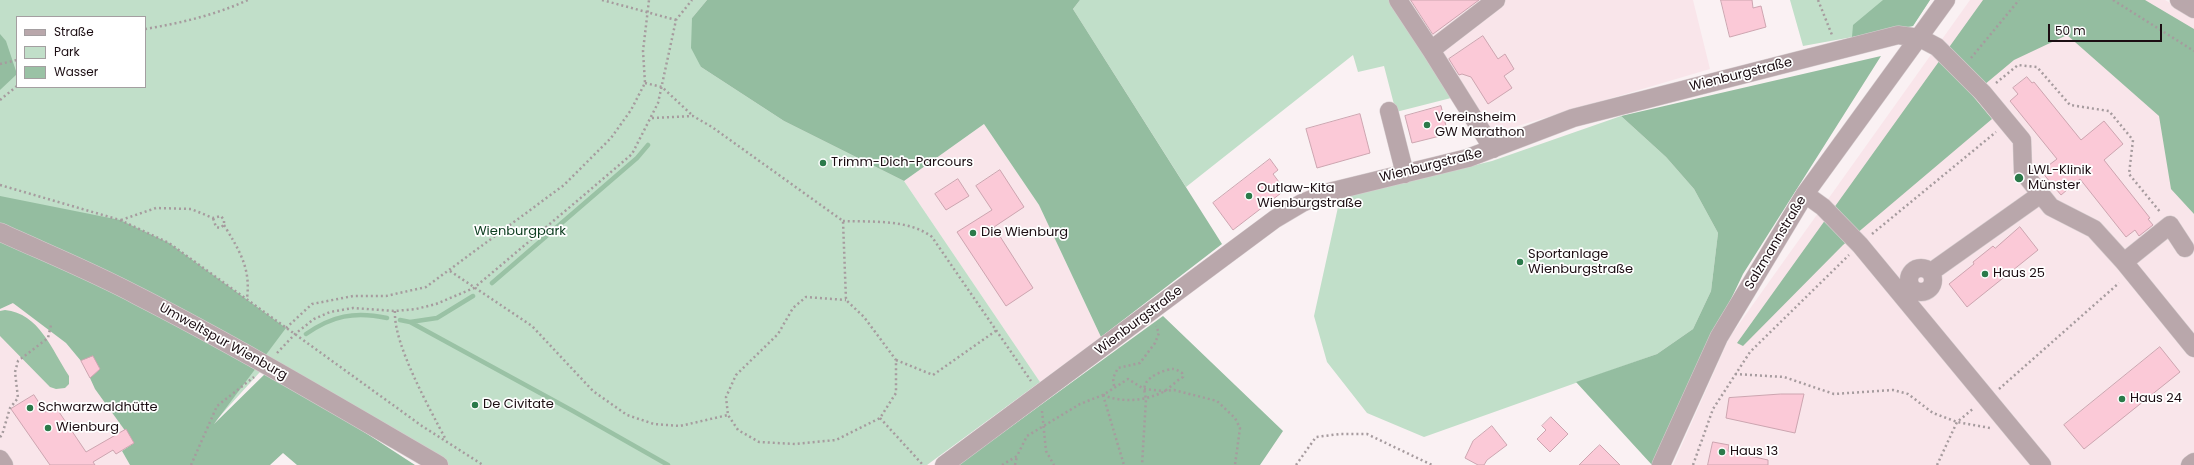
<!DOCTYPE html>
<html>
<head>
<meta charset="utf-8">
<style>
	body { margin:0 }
	#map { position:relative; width:2194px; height:465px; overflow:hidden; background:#faf1f3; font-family:Poppins,sans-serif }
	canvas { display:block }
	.legend { position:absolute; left:16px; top:16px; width:130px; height:72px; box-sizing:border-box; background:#fff; border:1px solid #a49fa1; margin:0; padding:5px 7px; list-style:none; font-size:12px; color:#1c0e13 }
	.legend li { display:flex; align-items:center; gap:8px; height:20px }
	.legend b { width:20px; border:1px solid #a49fa1 }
	.scale { position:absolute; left:2048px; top:24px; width:114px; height:18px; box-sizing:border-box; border:2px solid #1c0e13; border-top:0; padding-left:5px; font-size:12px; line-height:14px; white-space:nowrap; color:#1c0e13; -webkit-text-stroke:3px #fff; paint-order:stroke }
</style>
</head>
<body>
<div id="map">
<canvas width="2194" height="465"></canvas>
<ul class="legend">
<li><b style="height:5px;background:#b9a7ab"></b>Straße</li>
<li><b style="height:11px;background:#c1dfc9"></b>Park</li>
<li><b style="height:11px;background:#9ac2a5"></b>Wasser</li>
</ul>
<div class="scale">50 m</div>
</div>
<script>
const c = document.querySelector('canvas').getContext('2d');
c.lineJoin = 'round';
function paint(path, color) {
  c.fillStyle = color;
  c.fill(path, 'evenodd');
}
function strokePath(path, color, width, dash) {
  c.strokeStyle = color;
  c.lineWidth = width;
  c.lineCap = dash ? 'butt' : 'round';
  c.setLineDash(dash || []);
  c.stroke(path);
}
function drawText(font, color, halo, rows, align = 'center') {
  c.font = font + ' Poppins,sans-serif';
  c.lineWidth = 3.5;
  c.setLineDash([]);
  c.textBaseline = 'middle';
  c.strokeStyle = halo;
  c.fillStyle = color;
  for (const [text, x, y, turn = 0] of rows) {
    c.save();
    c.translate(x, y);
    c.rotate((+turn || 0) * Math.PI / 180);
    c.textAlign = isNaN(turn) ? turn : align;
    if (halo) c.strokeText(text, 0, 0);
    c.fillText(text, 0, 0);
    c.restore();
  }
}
const built = new Path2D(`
	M1390,0H1693L1710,69L1477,138Z
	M1970,0H2165L2194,17V465H1673L1729,338Z
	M984,124L1039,205L1101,337L1040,382L904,181Z
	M13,302L66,343L81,361L93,356L134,443L122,451L130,465H0V309Z`);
const green = new Path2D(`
	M0,0H707L692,18L701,67L784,121L904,181L1040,382L927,465H445L269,362L211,426L0,295ZM17,17H145V87H17Z
	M1080,0H1390L1451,98L1396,112L1384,66L1358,72L1353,55L1186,187L1073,9Z
	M1790,0H1930L1913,26L1803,46Z
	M1621,116L1666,157L1694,189L1718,233L1711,291L1693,329L1657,354L1424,437L1367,413L1327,362L1314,316L1340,198L1492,161Z`);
const forest = new Path2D(`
	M707,0H1080L1073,9L1222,244L1101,337L1039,205L984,124L904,181L784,121L701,67L691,48L692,18Z
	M1883,0H1930L1913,26L1852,37L1853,25Z
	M1983,0H2145L2194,29V214L2171,189L2159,116L2067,35L2014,60L1972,95L1992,119L1843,245L1743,346L1737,343Z
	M0,34L6,41L17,74L0,90Z
	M1881,56L1743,274L1652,465L1576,382L1657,354L1693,329L1711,291L1718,233L1694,189L1666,157L1621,116Z
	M0,196L120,220L169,243L286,328L214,424L269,370L415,465H297L283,453L270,465H130L122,451L134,443L95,389L90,378L100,369L92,357L81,361L66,343L13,303L0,309Z
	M1163,316L1283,431L1260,465H958Z`);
const water = new Path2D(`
	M5,310C39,313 52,350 69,376V384L65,388L56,389L50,387L0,336V311Z`);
const stream = new Path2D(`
	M492,283L637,158L648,145
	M400,320L410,322L573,411L668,465
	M410,322L437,318L473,296
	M306,334C332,316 354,311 387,318`);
const building = new Path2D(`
	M1411,0H1479L1433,34Z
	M1721,0H1752L1753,8L1761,6L1766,27L1730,37Z
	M1483,36L1498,59L1505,54L1514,69L1504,76L1512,88L1488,104L1471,77L1462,74L1459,75L1449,59Z
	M2027,77L2032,83L2034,82L2081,140L2104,121L2123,144L2104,160L2150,218L2148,219L2153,225L2139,236L2135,230L2126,237L2080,179L2061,195L2041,171L2057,159L2010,101L2018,94L2013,88Z
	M1441,106L1448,134L1412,143L1405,116Z
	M1360,114L1370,153L1317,168L1306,129Z
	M1270,159L1278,170L1273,174L1285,190L1233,230L1213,203Z
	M1000,170L1024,207L994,227L1033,288L1006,306L957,232L992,210L976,186Z
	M958,179L969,196L946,210L935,194Z
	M2020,227L2038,250L1967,307L1949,284L1974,264L1973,262L1993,246L1995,248Z
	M2160,347L2180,372L2084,449L2064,425Z
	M93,356L100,369L90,378L81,361Z
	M1781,394H1804L1795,433L1726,418L1729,398Z
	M34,395L45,412L55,406L86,452L126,429L134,443L116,454L113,450L93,462L95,465H50L11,409Z
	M1551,417L1568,434L1550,452L1537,439L1546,430L1542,426Z
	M1492,426L1507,445L1487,460L1484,465H1478L1465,458L1473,441Z
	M1713,442L1729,445L1728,451L1768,460V465H1708Z
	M1600,445L1620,465H1579L1593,451Z`);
const path = new Path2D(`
	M602,0L676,20
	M1818,0L1832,35
	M2113,0L2194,51
	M145,29C181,23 215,15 248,0
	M1971,58L2019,0
	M0,64L17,60
	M645,83L662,87L693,116
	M1996,83L2018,65L2037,67L2070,105L2109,111L2133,140L2129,174L2161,213
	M0,100L17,86
	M652,118L693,116L712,127L843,221L846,300L864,317L896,360V393L880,418L836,440L795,444L759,442L738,430L728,415L726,397L736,375L778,334L793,308L806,297L846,300
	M0,185L120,220L169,243L422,426L483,465
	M121,220L156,208L191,209L213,218L221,216L224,220V225L220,228L216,227L213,218
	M843,221C871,222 909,219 932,237L1031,381
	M224,225C239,250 251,268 247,298
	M1872,234L1996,132
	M450,271L532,326L593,391L627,415L654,424L680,426L728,415
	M395,311C393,344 430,409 446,440
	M286,328L312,304L353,296H386L426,287L564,185L611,138L631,110L645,83L643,51L649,0
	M277,353L295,334L314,319L330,312L353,308L395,311L416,309L436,304L474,288L577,201L632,154L658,103L676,20L692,0
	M896,360L933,375L997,330
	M1735,374L1784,377L1834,394L1893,390L1908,394L1933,413L1957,422L1990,428
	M1114,386L1113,378L1118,368L1140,363L1155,343L1159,333L1156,326
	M1999,389L2119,283
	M1103,395C1122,403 1145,401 1163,392C1170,388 1176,381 1183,377L1182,373C1179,371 1176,369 1173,369C1166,369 1149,376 1146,383C1143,388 1145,394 1146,399L1142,465
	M1103,395L1124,465
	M1042,411L1046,451L1054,465
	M880,418L923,465
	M0,437L2,435L10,408L18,398L15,372L18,361L48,338L51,325
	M191,465L217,406L254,377
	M1002,465L1017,456L1027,436L1080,404L1103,395L1128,379L1144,389L1164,391L1174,390L1217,401L1235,418L1240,428L1235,465
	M1015,465L1017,456
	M1296,465L1316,437L1340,434H1367L1432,465
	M1693,465L1713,409L1750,352L1849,255
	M1937,465L1957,422L1974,408`);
const minor = new Path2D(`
	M1398,0L1431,50
	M2179,0L2194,9
	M1389,111L1405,174
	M1493,149L1431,50L1496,0
	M1805,194L1823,207L1860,245L2042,465
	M0,232C46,253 93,272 138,296C240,348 339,407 439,465
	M2124,262L2170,225L2185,248
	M1909 280a12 12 0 1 1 24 0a12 12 0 1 1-24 0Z
	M1931,272L2041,194
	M0,459L4,465
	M944,465L1275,219L1302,203L1329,192L1468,158L1573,118L1898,35L1920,38L1937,47L1983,93L2022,140L2023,172L2051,207L2094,229L2124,262L2194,348
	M1661,465L1719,337L1805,194L1946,0
	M2190,465L2194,462`);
const markers = [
	[1427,125,4,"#2b7a4a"],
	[823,163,4,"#2b7a4a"],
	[2019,178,5,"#2b7a4a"],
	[1249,196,4,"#2b7a4a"],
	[973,233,4,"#2b7a4a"],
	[1520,262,4,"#2b7a4a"],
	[1985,274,4,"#2b7a4a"],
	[2122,399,4,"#2b7a4a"],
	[475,405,4,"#2b7a4a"],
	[30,408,4,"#2b7a4a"],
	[48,428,4,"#2b7a4a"],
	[1722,452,4,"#2b7a4a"]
];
const streetNames = [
	["Wienburgstraße",1741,75,-14],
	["Wienburgstraße",1431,166,-14],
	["Salzmannstraße",1776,243,-59],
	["Wienburgstraße",1139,321,-37],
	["Umweltspur Wienburg",223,342,29]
];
const poiNames = [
	["Vereinsheim",1435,118],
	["GW Marathon",1435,133],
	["Trimm-Dich-Parcours",831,163],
	["LWL-Klinik",2028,171],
	["Münster",2028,186],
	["Outlaw-Kita",1257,189],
	["Wienburgstraße",1257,204],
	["Die Wienburg",981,233],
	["Sportanlage",1528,255],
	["Wienburgstraße",1528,270],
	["Haus 25",1993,274],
	["Haus 24",2130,399],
	["De Civitate",483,405],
	["Schwarzwaldhütte",38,408],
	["Wienburg",56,428],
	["Haus 13",1730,452]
];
const parkNames = [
	["Wienburgpark",520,232]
];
paint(built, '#f9e5ea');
paint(green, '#c1dfc9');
paint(forest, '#94bda0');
paint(water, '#9ac2a5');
strokePath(stream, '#9ac2a5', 4.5);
paint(building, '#fbc9d7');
strokePath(building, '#cda5b0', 1);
strokePath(minor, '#d6cdcf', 19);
strokePath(path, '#a69b9e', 2.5, [2, 3]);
strokePath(minor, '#b9a7ab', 18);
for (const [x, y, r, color] of markers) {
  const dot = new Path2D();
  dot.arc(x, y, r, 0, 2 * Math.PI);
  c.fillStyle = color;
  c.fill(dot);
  strokePath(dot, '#fff', 1.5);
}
drawText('13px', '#1c0e13', '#fff', streetNames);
drawText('13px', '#1c0e13', '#fff', poiNames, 'left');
drawText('13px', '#104023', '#fff', parkNames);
</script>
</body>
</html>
